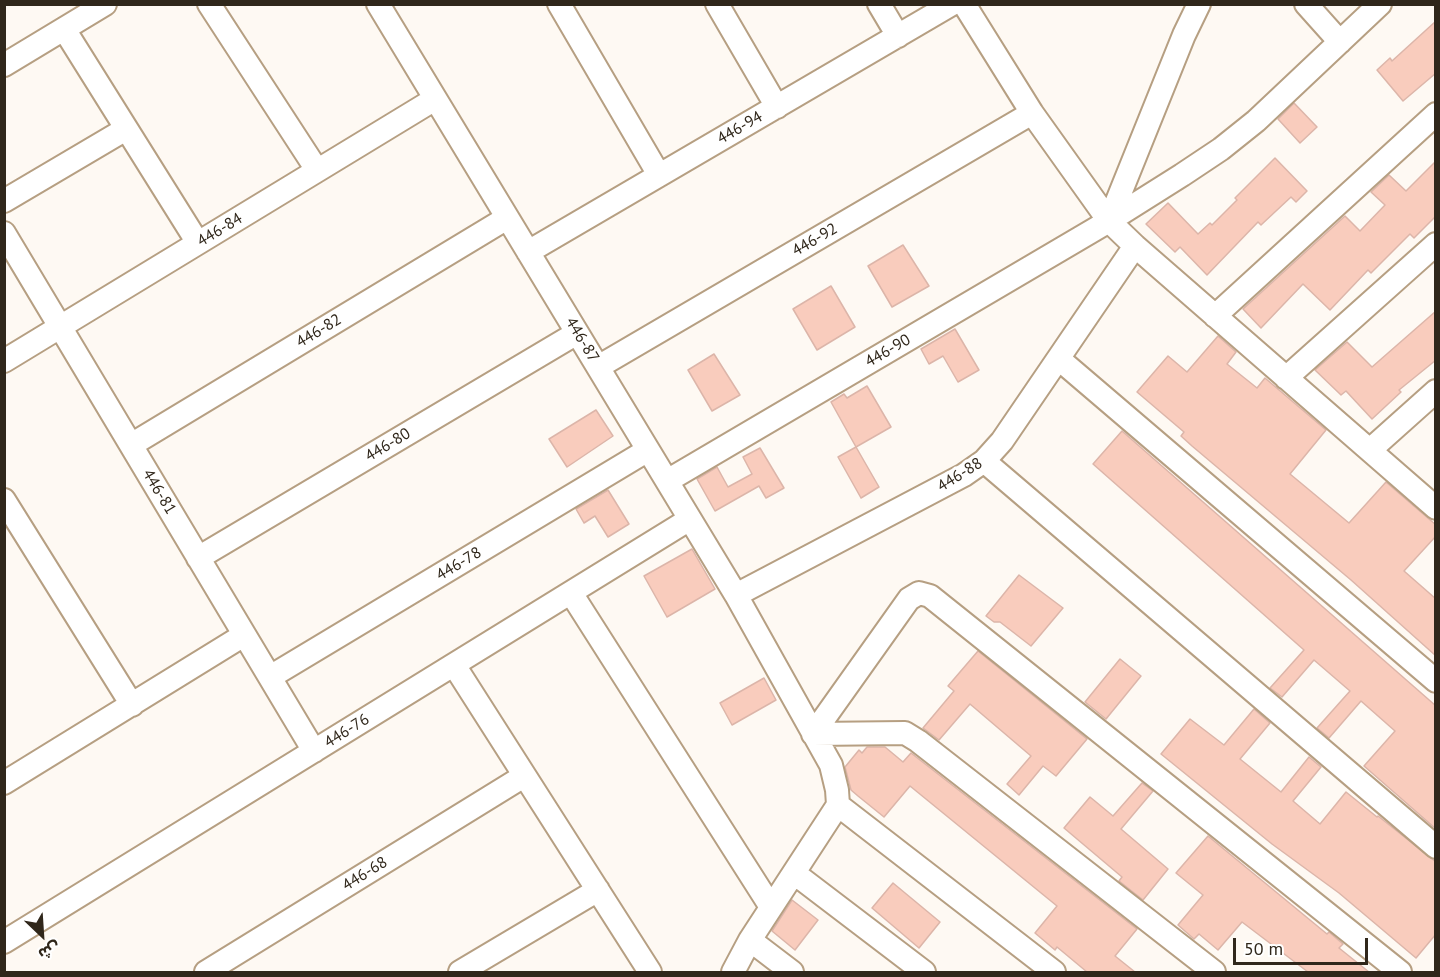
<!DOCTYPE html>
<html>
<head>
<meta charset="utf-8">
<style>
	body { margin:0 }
	#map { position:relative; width:1440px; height:977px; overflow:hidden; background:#fef9f3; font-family:"PT Sans","Noto Sans Arabic",sans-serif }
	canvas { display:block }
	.frame { position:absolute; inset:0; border:6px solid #30271b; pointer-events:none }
	.north { position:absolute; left:12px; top:905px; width:60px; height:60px; -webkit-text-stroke:4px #fff; paint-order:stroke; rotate:155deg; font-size:16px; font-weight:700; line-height:24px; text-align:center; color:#30271b }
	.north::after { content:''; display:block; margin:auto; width:21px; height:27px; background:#30271b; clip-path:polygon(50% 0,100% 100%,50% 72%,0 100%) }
	.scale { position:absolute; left:1233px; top:938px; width:135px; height:27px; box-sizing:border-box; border:3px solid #30271b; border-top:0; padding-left:8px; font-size:18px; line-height:21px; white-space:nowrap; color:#30271b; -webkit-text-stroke:4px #fff; paint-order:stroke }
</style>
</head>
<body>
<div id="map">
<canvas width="1440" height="977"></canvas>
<div class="frame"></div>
<div class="north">ش</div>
<div class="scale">50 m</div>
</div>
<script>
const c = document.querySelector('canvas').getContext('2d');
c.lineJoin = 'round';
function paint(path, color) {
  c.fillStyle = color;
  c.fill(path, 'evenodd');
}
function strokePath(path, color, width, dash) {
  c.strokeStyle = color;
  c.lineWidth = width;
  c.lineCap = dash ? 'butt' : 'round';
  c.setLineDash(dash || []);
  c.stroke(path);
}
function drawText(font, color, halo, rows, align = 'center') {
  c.font = font + ' "PT Sans",sans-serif';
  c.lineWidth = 6;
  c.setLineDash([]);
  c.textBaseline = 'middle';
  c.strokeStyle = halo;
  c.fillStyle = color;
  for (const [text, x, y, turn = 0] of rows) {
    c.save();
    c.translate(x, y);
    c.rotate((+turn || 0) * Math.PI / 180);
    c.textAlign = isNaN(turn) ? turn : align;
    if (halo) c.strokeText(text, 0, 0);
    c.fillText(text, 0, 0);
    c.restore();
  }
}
const building = new Path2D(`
	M1436,21V73L1403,101L1377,70L1390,58L1392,61Z
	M1294,103L1317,127L1300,143L1278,119Z
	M1275,158L1307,191L1296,202L1291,197L1261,225L1258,222L1207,275L1180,247L1175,252L1146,224L1168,203L1198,234L1210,223L1212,225L1237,200L1235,198Z
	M1436,161V216L1414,238L1410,234L1371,273L1368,270L1330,310L1303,284L1261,328L1243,309L1345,216L1360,231L1385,205L1371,192L1389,175L1406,191Z
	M903,245L929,286L892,307L868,266Z
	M831,286L855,327L817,350L793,309Z
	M1436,311V360L1399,390L1401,392L1372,419L1346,391L1341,395L1315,370L1347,342L1372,367Z
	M955,329L979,370L958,382L943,356L929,364L921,349Z
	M1218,336L1236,352L1227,364L1257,388L1265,378L1326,430L1290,474L1349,523L1386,482L1436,525V536L1404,571L1436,599V656L1351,580L1192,446L1181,436L1184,432L1137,392L1168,356L1187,372Z
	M714,354L740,395L712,411L688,370Z
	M867,386L891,427L856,447L831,402L844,394L847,398Z
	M596,410L613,436L567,467L549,439Z
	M1122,431L1436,706V829L1364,766L1395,731L1361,701L1329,738L1317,728L1350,691L1314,660L1282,697L1270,688L1304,650L1093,464Z
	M856,447L879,487L861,498L838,457Z
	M760,448L784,488L766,498L759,486L715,511L697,479L717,467L728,487L752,474L743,457Z
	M608,490L629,524L608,537L595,516L584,523L576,509Z
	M692,549L715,589L667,617L644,576Z
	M1019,575L1063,608L1031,646L1000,622H994L986,616Z
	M978,651L1087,739L1056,776L1043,766L1019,795L1007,784L1031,756L970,704L939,740L923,728L954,691L948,686Z
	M1120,659L1141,676L1106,719L1085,702Z
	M764,678L776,700L732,725L720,703Z
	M1254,709L1270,723L1240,759L1281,792L1309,757L1321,767L1293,801L1320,824L1346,792L1377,817L1378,816L1436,862V934L1416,958L1339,893L1272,844L1161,754L1190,719L1224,745Z
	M867,747H885L903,762L911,753L1137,929L1115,956L1135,972H1087L1057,947L1055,950L1035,933L1057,906L910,786L884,817L858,796L851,790L845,767L859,750L862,753Z
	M1142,783L1153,791L1121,829L1168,869L1143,900L1119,881L1122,877L1064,828L1090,797L1113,816Z
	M1208,836L1327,934L1329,932L1343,944L1339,948L1369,972H1308L1242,922L1218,950L1199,934L1194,939L1178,925L1203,895L1176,873Z
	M893,883L940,922L919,948L872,908Z
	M792,900L818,920L795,950L772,931Z`);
const minor = new Path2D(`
	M209,4L317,170
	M378,4L736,595L831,765L837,790L838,805L750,940L733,972
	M559,4L659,175
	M717,4L777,107
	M879,4L898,36
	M964,4L1032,113L1109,221L1135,246L1436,508
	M1306,4L1340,42
	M64,29L198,243
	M4,65L105,4
	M4,201L126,129
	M1109,221L1184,35L1199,4
	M4,233L314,751
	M528,252L952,4
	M1215,316L1436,114
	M1059,359L1436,681
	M4,361L435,99
	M598,367L1032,113
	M1286,378L1436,244
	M131,445L507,218
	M1370,450L1436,391
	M984,461L1436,847
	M667,481L1109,221L1182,175L1221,149L1256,121L1380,4
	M4,500L132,705
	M198,558L577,333
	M571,593L771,907
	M736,595L964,475L984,461L1002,441L1135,246
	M454,665L650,972
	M270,677L648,450
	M813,734L909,599L919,593L930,596L1400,972
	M813,734L905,733L918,741L1214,972
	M4,783L244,635
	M838,805L1054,972
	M794,873L924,972
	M750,940L792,972
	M4,942L690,519
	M206,972L524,776
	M460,972L598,890`);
const streetNames = [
	["446-94",740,128,-30],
	["446-84",220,230,-31],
	["446-92",815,240,-30],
	["446-82",319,331,-31],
	["446-87",582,340,59],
	["446-90",888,351,-30],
	["446-80",388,445,-31],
	["446-88",960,475,-32],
	["446-81",159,492,59],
	["446-78",459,564,-31],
	["446-76",347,731,-32],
	["446-68",365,874,-32]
];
paint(building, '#f9ccbd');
strokePath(building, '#dcb5a9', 1.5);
strokePath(minor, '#b69f82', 26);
strokePath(minor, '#fff', 22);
drawText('16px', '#30271b', '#fff', streetNames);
</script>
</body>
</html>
